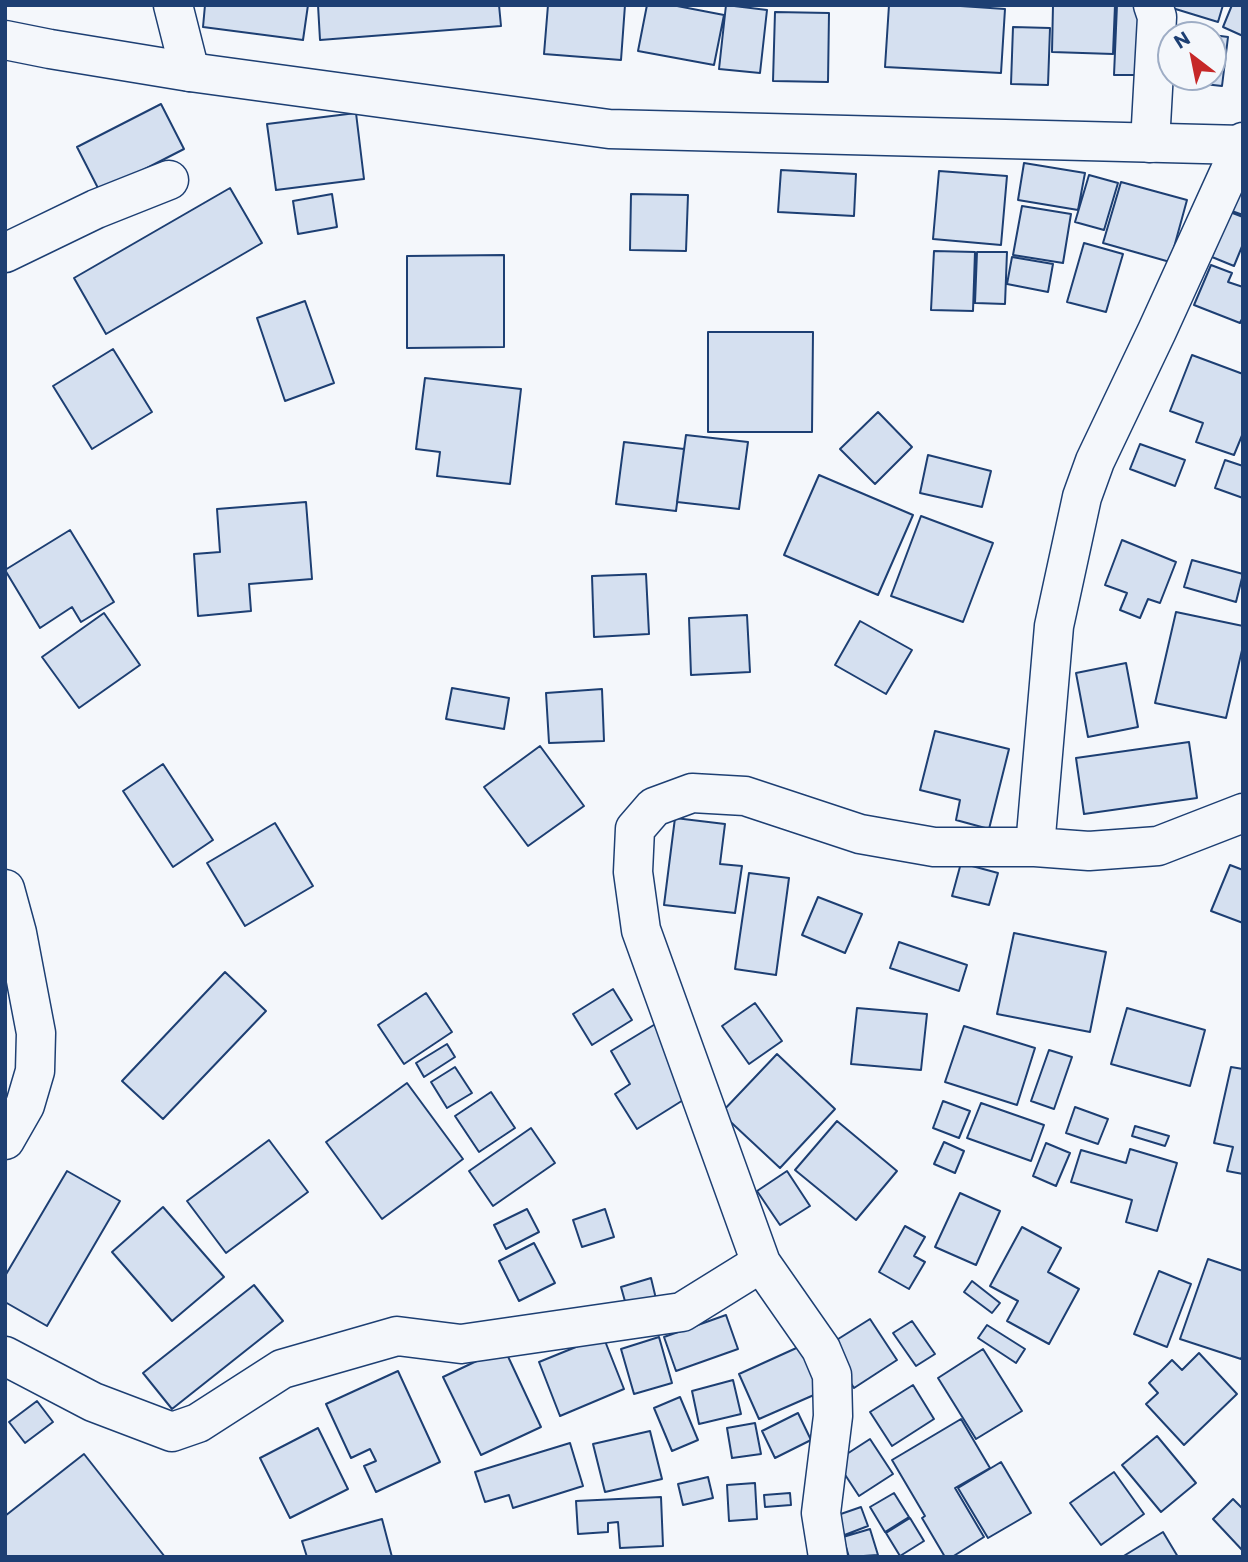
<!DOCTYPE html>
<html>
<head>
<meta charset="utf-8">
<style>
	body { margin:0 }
	#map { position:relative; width:1248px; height:1562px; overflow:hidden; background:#f4f7fb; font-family:Commissioner,sans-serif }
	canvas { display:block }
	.frame { position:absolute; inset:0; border:7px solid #1d3f73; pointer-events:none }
	.north { position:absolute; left:1157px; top:21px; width:70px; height:70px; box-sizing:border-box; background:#f4f7fb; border:2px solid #9eadc5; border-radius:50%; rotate:328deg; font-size:19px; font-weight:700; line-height:28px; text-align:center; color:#1d3f73 }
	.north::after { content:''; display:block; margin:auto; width:24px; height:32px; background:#c62828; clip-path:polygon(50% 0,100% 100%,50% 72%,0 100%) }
</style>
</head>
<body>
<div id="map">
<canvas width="1248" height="1562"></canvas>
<div class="frame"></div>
<div class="north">N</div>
</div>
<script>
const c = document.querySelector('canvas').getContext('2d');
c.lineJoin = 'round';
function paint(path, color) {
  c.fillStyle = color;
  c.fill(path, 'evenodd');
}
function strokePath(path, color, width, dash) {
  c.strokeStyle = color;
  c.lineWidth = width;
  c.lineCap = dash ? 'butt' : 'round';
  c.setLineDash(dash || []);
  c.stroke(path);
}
const building = new Path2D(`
	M205,5H308L303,40L203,27Z
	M318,5H499L501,26L320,40Z
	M548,5H625L621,60L544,54Z
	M647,5H672L724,15L714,65L638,51Z
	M726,5L767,10L760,73L719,69Z
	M889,5H946L1005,9L1001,73L885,67Z
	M1053,5H1115L1113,54L1052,52Z
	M1117,5H1143L1141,75H1114Z
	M1169,5H1223L1218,22L1169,7Z
	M1232,5H1243V36L1223,27Z
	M775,12L829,13L828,82L773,81Z
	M1013,27L1050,28L1048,85L1011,84Z
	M1213,35L1228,37L1222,86L1168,80L1171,77H1213Z
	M161,104L184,149L100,192L77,147Z
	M356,113L364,179L276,190L267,124Z
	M1024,163L1085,173L1078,210L1018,200Z
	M781,170L856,174L854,216L778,212Z
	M939,171L1007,176L1001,245L933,239Z
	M1089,175L1118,183L1104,230L1075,222Z
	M1121,182L1187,200L1170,262L1103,243Z
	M1243,186V215L1229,210Z
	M230,188L262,243L106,334L74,278Z
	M332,194L337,227L298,234L293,201Z
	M631,194L688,195L686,251L630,250Z
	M1022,206L1071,214L1063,263L1013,255Z
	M1230,212L1243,217V244L1234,266L1212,257Z
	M1084,243L1123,254L1106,312L1067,302Z
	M934,251L975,252L973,311L931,310Z
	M977,252H1007L1005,304L975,303Z
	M504,255V347L407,348V256Z
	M1012,257L1053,264L1048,292L1007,284Z
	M1211,265L1232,273L1228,282L1243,287V317L1240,323L1194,305Z
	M305,301L334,383L285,401L257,318Z
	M708,332H813L812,432H708Z
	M113,349L152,412L92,449L53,386Z
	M1192,355L1243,374V433L1234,455L1196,442L1203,423L1170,411Z
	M425,378L521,389L510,484L437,476L440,452L416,449Z
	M878,412L912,447L875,484L840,449Z
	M686,435L748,442L739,509L677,502Z
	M624,442L684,449L676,511L616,504Z
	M1140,444L1185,460L1175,486L1130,469Z
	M928,455L991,471L982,507L920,493Z
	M1225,460L1243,466V498L1215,488Z
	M819,475L913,515L878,595L784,555Z
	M306,502L312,579L249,584L251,611L198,616L194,554L220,552L217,509Z
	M921,516L993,543L963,622L891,596Z
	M70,530L114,602L81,622L72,607L40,628L5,570Z
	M1122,540L1176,562L1160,603L1148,599L1140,618L1120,610L1127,593L1105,585Z
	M1192,560L1243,574L1236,602L1184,587Z
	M646,574L649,634L594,637L592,576Z
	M1176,612L1243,626V646L1226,718L1155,703Z
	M104,613L140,665L79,708L42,657Z
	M747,615L750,672L691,675L689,618Z
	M860,621L912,650L886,694L835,665Z
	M1126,663L1138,727L1088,737L1076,673Z
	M452,688L509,698L504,729L446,719Z
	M602,689L604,741L549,743L546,693Z
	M935,731L1009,749L989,829L956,820L960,800L920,790Z
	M1189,742L1197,798L1084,814L1076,758Z
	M540,746L584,806L528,846L484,787Z
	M163,764L213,840L173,867L123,791Z
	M675,818L725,824L720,864L742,866L735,913L664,905Z
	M275,823L313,886L245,926L207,863Z
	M961,863L998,873L989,905L952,896Z
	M1230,865L1243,870V923L1211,911Z
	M749,873L789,878L776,975L735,969Z
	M818,897L862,914L845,953L802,935Z
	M1014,933L1106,952L1090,1032L997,1014Z
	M899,942L967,965L959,991L890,968Z
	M225,972L266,1011L163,1119L122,1081Z
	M613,989L632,1020L592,1045L573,1014Z
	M426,993L452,1032L404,1064L378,1025Z
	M755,1003L782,1041L749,1064L722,1026Z
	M857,1008L927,1014L921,1070L851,1064Z
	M1127,1008L1205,1030L1190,1086L1111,1064Z
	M662,1020L696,1092L637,1129L615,1094L630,1084L611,1051Z
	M964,1026L1035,1048L1017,1105L945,1082Z
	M447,1044L455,1057L424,1077L416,1063Z
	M1049,1050L1072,1057L1054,1109L1031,1101Z
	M777,1054L835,1109L780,1168L721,1113Z
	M455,1067L472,1093L447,1108L431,1082Z
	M1231,1067L1243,1069V1174L1227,1171L1233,1147L1214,1143Z
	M407,1083L463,1159L382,1219L326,1142Z
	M491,1092L515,1128L479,1152L455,1116Z
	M943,1101L970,1111L959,1138L933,1128Z
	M981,1103L1044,1125L1031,1161L967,1138Z
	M1075,1107L1108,1119L1098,1144L1066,1133Z
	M837,1121L897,1171L856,1220L795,1170Z
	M1135,1126L1169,1136L1165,1146L1132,1136Z
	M531,1128L555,1163L493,1206L469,1171Z
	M269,1140L308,1192L226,1253L187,1201Z
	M944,1142L964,1151L955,1173L934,1164Z
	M1046,1143L1070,1153L1056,1186L1033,1176Z
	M1130,1149L1177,1163L1157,1231L1126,1222L1132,1200L1071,1182L1081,1150L1126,1163Z
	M67,1171L120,1201L47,1326L5,1302V1276Z
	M787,1171L810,1206L780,1225L757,1191Z
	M960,1193L1000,1211L976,1265L935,1247Z
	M163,1207L224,1277L172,1321L112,1252Z
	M527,1209L539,1232L506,1249L494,1225Z
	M605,1209L614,1237L582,1247L573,1220Z
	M905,1226L925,1237L914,1256L925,1262L909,1289L879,1272Z
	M1022,1227L1061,1248L1048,1272L1079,1289L1049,1344L1007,1321L1018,1301L990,1286Z
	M534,1243L555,1283L519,1301L499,1261Z
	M1208,1259L1243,1271V1354L1241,1359L1180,1339Z
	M1159,1271L1191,1284L1167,1347L1134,1334Z
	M651,1278L657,1303L628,1312L621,1287Z
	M972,1281L1000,1303L992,1313L964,1292Z
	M254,1285L283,1321L172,1409L143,1373Z
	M726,1315L738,1349L676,1371L664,1337Z
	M870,1319L897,1360L854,1388L827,1346Z
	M912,1321L935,1354L916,1366L893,1333Z
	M987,1325L1025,1349L1016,1363L978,1338Z
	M603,1336L624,1389L560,1416L539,1362Z
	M659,1337L672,1383L634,1394L621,1349Z
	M803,1345L823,1391L759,1419L739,1374Z
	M504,1348L541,1427L481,1455L443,1377Z
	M983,1349L1022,1411L976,1439L938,1378Z
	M1199,1353L1237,1394L1184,1445L1146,1404L1158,1393L1149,1383L1172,1360L1182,1370Z
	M398,1371L440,1462L376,1492L364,1466L376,1461L370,1449L351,1458L326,1404Z
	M733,1380L741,1414L699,1424L692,1391Z
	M913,1385L934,1419L892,1446L870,1412Z
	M680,1397L698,1440L672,1451L654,1408Z
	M37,1401L53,1422L25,1443L9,1422Z
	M798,1413L811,1440L775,1458L762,1431Z
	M961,1419L990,1468L955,1488L984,1537L952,1557H945L922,1518L925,1516L892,1460Z
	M755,1423L761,1454L732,1458L727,1428Z
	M318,1428L348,1489L290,1518L260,1458Z
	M650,1431L662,1479L605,1492L593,1444Z
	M1157,1436L1196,1483L1161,1512L1122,1465Z
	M870,1439L893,1474L859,1496L836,1461Z
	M570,1443L583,1486L513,1508L509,1495L485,1502L475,1472Z
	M84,1454L165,1557H5V1516Z
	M1001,1462L1031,1513L988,1538L958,1488Z
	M1114,1472L1144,1514L1101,1545L1070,1503Z
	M708,1477L713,1498L683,1505L678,1484Z
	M755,1483L757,1519L729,1521L727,1485Z
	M790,1493L791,1505L765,1507L764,1495Z
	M894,1493L909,1517L885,1532L870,1507Z
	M661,1497L663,1546L620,1548L618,1522L608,1523V1532L578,1534L576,1501Z
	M1233,1499L1242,1508L1243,1507V1551L1213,1519Z
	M861,1507L868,1526L842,1536L835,1516Z
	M910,1518L924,1541L900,1556L886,1533Z
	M382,1519L392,1557H307L302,1541Z
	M870,1529L878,1555L849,1557L843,1537Z
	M1163,1532L1178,1557H1122Z`);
const minor = new Path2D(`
	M173,5L190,72
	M1150,143L1157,17L1153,5
	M5,253L96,209L169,180
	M1035,847L1054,626L1082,497L1095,461L1157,331L1243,142
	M5,889L17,933L36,1033L35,1071L25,1105L5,1140
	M5,1356L93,1402L172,1432L198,1423L282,1369L397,1336L461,1344L682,1312L761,1263
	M828,1557L821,1513L833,1416L832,1375L821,1349L761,1263L641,930L633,872L635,829L654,807L692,793L745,796L860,834L934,847H1035L1089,851L1158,846L1243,813`);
const major = new Path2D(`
	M5,40L50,49L190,72L609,129L1243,145`);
paint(building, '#d5e0f0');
strokePath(building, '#1d3f73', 2);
strokePath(minor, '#1d3f73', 41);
strokePath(major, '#1d3f73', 41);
strokePath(minor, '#f4f7fb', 38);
strokePath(major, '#f4f7fb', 38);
</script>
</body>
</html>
